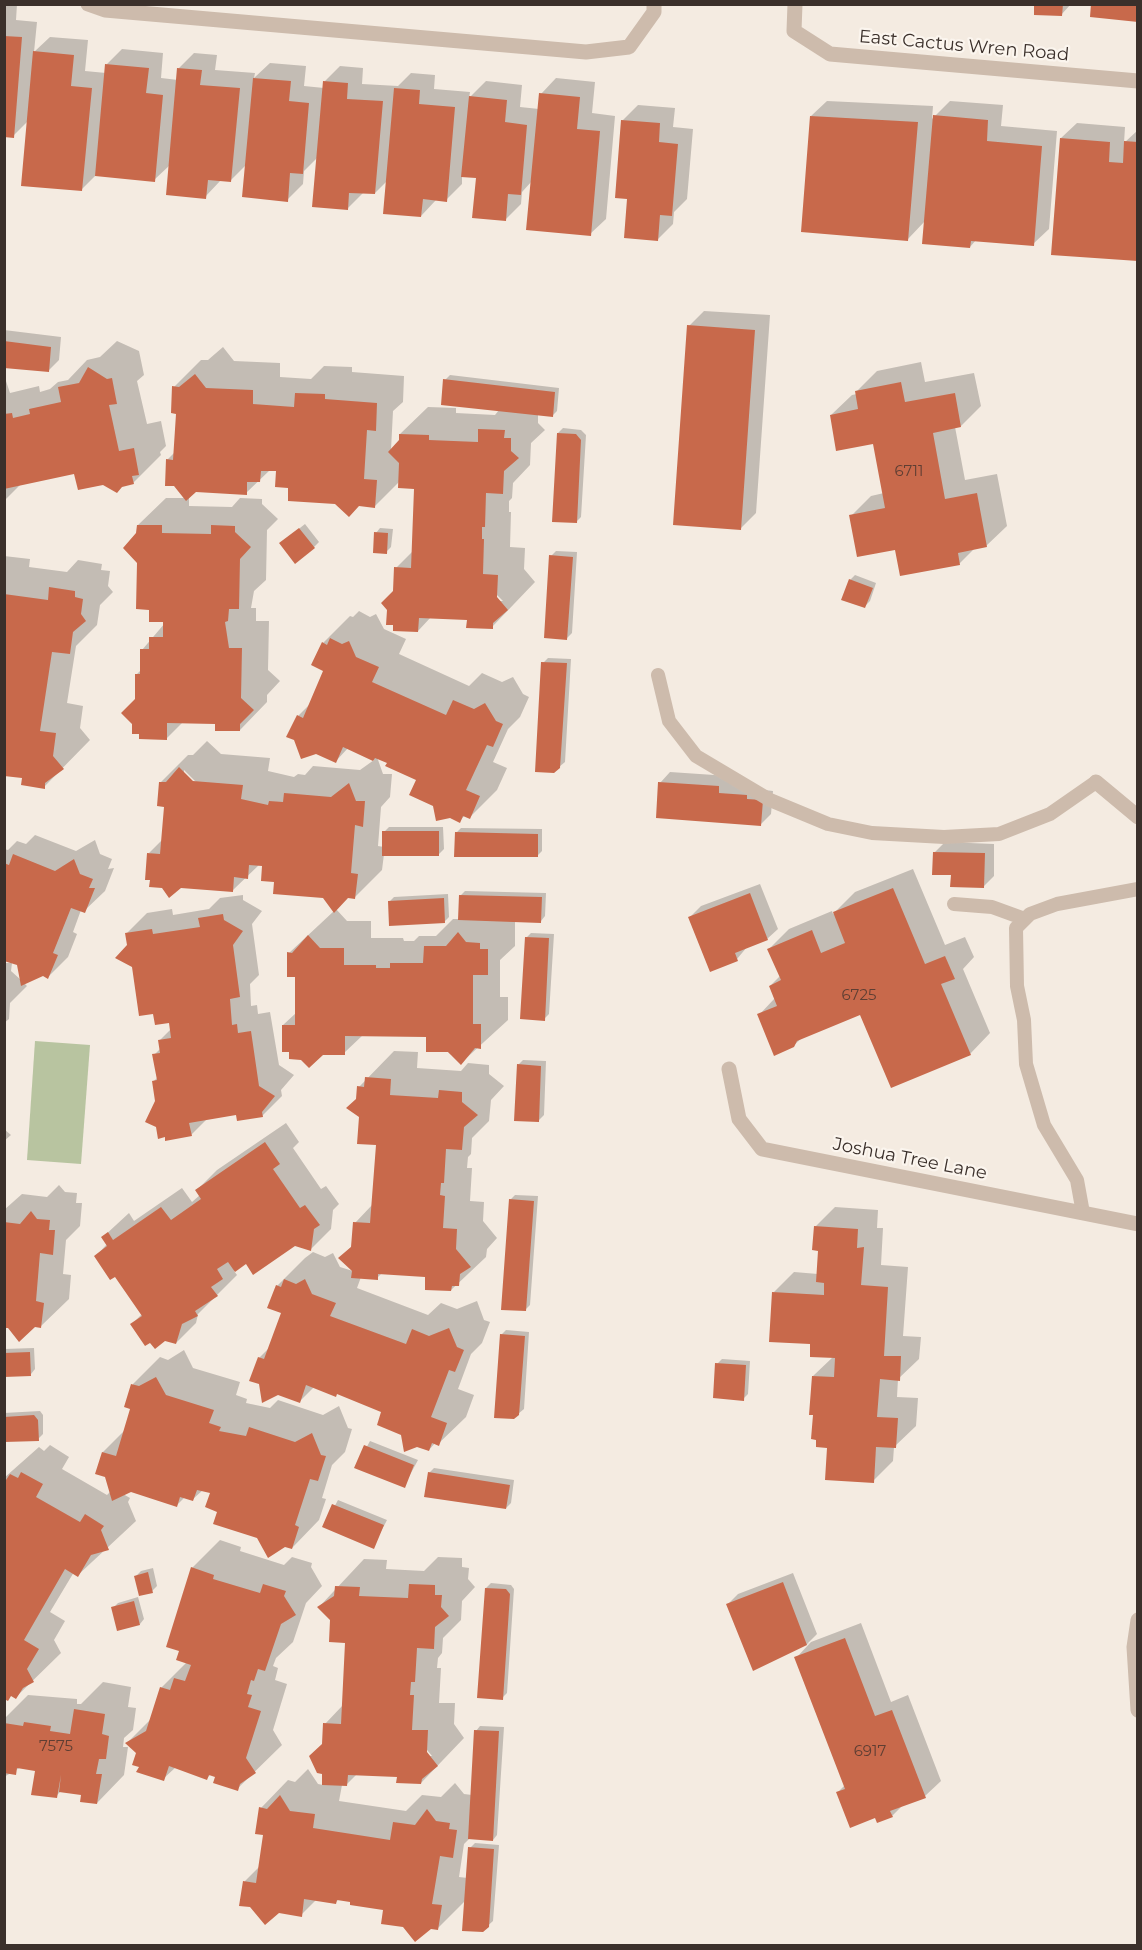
<!DOCTYPE html>
<html>
<head>
<meta charset="utf-8">
<style>
	body { margin:0 }
	#map { position:relative; width:1142px; height:1950px; overflow:hidden; background:#f4ebe1; font-family:Montserrat,sans-serif }
	canvas { display:block }
	.frame { position:absolute; inset:0; border:6px solid #3b302b; pointer-events:none }
</style>
</head>
<body>
<div id="map">
<canvas width="1142" height="1950"></canvas>
<div class="frame"></div>
</div>
<script>
const c = document.querySelector('canvas').getContext('2d');
c.lineJoin = 'round';
function paint(path, color) {
  c.fillStyle = color;
  c.fill(path, 'evenodd');
}
function strokePath(path, color, width, dash) {
  c.strokeStyle = color;
  c.lineWidth = width;
  c.lineCap = dash ? 'butt' : 'round';
  c.setLineDash(dash || []);
  c.stroke(path);
}
function drawText(font, color, halo, rows, align = 'center') {
  c.font = font + ' Montserrat,sans-serif';
  c.lineWidth = 4.5;
  c.setLineDash([]);
  c.textBaseline = 'middle';
  c.strokeStyle = halo;
  c.fillStyle = color;
  for (const [text, x, y, turn = 0] of rows) {
    c.save();
    c.translate(x, y);
    c.rotate((+turn || 0) * Math.PI / 180);
    c.textAlign = isNaN(turn) ? turn : align;
    if (halo) c.strokeText(text, 0, 0);
    c.fillText(text, 0, 0);
    c.restore();
  }
}
const green = new Path2D(`
	M35,1041L90,1045L81,1164L27,1160Z`);
const shadow = new Path2D(`
	M4,4H17L16,20L37,22L34,52L50,37L88,40L85,71L106,73L107,64L122,49L163,53L161,78L178,80L179,68L194,53L217,55L215,70L255,73L254,78L270,63L306,66L304,86L324,88L325,81L340,66L363,68L362,84L398,86L411,73L435,75L434,89L470,92L469,98L486,81L522,85L520,107L539,109L541,94L556,78L595,82L592,113L615,116L606,219L590,234L532,181L522,192L521,204L505,220L477,176L462,175V184L446,200H436L421,216L388,180L375,193H363L347,209L318,157L304,171L303,184L287,200L247,164L230,181L221,180L205,197L170,165L154,180L96,175L82,189L28,121L13,136L4,135Z
	M1036,4H1071L1061,15Z
	M827,101L933,106L932,119L950,101L1003,105L1001,126L1057,131L1049,229L1033,244L976,240L970,247L925,221L908,239L811,116Z
	M638,105L675,108L673,127L693,129L687,199L674,212L673,224L658,239L629,197L622,121Z
	M1077,123L1125,127L1124,143L1138,130V260L1061,138Z
	M704,311L770,315L756,513L741,528L689,326Z
	M4,330L61,337L59,360L48,371L4,366Z
	M117,341L139,351L144,375L137,381L147,424L161,421L166,446L160,452L161,455L133,483L123,485L103,484L76,472L21,484L4,501V375L10,393L39,386L40,392L50,389L58,382L68,380L87,360L100,357Z
	M223,347L234,361L280,363V377L311,379L324,366L352,367V372L404,376L403,402L393,411L391,450L400,441V434L428,407L456,408V413L495,415L499,410L445,380L450,375L559,388L557,411L552,416L538,414V423L545,430L531,443L530,465L513,483L512,498L509,501V512H511L510,547L525,548L524,569L535,582L492,627L468,619L431,617L418,631L395,591L396,568L413,551L416,487L400,481L375,506L336,502L290,487L278,470H270L246,493L195,490L189,498V506L232,507L240,498L262,499V504L278,519L267,530L266,580L254,591L251,608H256V621H269L268,670L280,681L267,695V702L240,730L216,723L183,722L166,739L136,699L137,674L141,670L142,650L165,623L150,608L138,525L166,498H185L167,460L175,452L178,412L174,387L201,360H208ZM493,591L503,601H499Z
	M921,362L925,382L974,373L981,406L961,426L955,427L965,480L997,474L1007,526L986,546L975,548L959,564L896,548L851,516L871,496L884,493L874,442L831,415L852,395L857,394V391L877,371Z
	M563,428L581,430L586,435L581,517L576,522L558,433Z
	M305,524L319,542L314,547L286,539Z
	M380,528L393,529L391,547L386,552L376,533Z
	M556,551L577,552L572,633L567,638L551,556Z
	M4,556L30,559L29,567L67,572L78,560L102,564L101,570L110,571L108,586L113,592L100,605L97,625L76,646L67,703L83,706L80,728L90,740L44,787L23,777L4,774Z
	M855,575L876,583L870,601L865,606L850,580Z
	M359,611L370,617L376,614L384,629L406,639L399,654L469,686L482,673L502,682L513,677L523,694L529,697L520,717L508,729L493,762L507,768L497,790L470,817L465,815L460,821L435,805L418,779L377,757L383,774H392L390,797L381,807L378,846L384,847V832L389,827H443L444,849L439,854H384L382,870L355,897H348L336,909L347,921H371V938H403L404,941H414L419,936H436L453,919H459L460,896L465,891L546,893L545,916L541,921L515,920V946L500,960V997H508V1020L461,1063L428,1035H363L344,1053L283,1025L296,1013L297,976L289,953L334,911L323,897L276,880L264,864H260L233,890L149,853L162,840L165,806L160,783L188,755H193L207,741L221,754L270,758L268,771L294,777L298,774L305,775L313,766L360,770L374,760L348,748L336,761L298,716L311,703L325,670L323,643L350,616L353,617ZM184,770L196,782L194,785L184,774Z
	M548,658L571,659L565,762L559,767L543,663Z
	M670,772L729,776L756,789L773,791L771,814L761,824L660,783Z
	M461,828L542,829V851L537,856L456,833Z
	M35,835L76,851L95,840L100,854L112,859L108,869L114,868L105,891L84,911L81,910L73,932L77,934L68,957L48,977L43,974L24,983L27,986L10,1003L9,1019L4,1023V963H12L11,971L21,980L18,964L4,959V849L8,850L17,841L26,844Z
	M945,842L994,844V876L983,887L952,874L934,853Z
	M913,869L945,945L965,937L974,957L963,969L990,1033L970,1054L861,1013L803,1037L793,1046L759,1015L775,998L770,986L780,976L769,949L789,929L832,911L833,914L855,892Z
	M760,884L778,929L767,939L747,947L737,959L690,917L701,906Z
	M448,894L449,917L444,922L389,902L394,897Z
	M243,895V900L262,911L252,924L259,975L250,984L251,1006L257,1005L258,1014L270,1012L279,1065L294,1075L281,1090L282,1096L262,1116L237,1114L207,1119L191,1135L158,1126L154,1081L158,1077L154,1055L161,1048L159,1041L171,1029L170,1021L154,1012L129,946L127,933L147,913L172,909L173,915L209,909L220,898Z
	M531,933L554,934L549,1014L544,1019L526,938Z
	M394,1051L418,1052L417,1068L461,1071L468,1063L489,1065V1074L504,1086L491,1100L489,1121L472,1138L471,1154L468,1157L467,1168H472L470,1201L484,1202L483,1221L497,1238L487,1249L486,1257L451,1290L427,1275L383,1272L377,1278L361,1277L357,1288L428,1315L441,1303L457,1309L477,1301L484,1320L490,1322L482,1343L471,1354L458,1389L474,1395L466,1417L438,1444L435,1443L429,1450L402,1433L383,1411L338,1392L314,1387L300,1401L259,1358L270,1347L283,1312L277,1286L305,1258L313,1252L325,1257L333,1253L340,1267L356,1272L340,1258L353,1245L355,1223L373,1204L377,1144L360,1116L359,1087Z
	M523,1060L546,1061L544,1115L539,1120L518,1065Z
	M286,1123L299,1142L293,1148L321,1189L326,1186L339,1204L333,1210L331,1229L311,1249L294,1245L246,1262L234,1271L237,1275L198,1314L196,1323L176,1343L132,1324L142,1314L115,1275L96,1256L107,1244L103,1237L129,1213L134,1221L182,1188L192,1202L200,1195L197,1190L217,1170Z
	M4,1129L11,1135L4,1141Z
	M59,1185L65,1192L77,1193L76,1203H82L80,1226L66,1240L63,1274L71,1275L69,1299L41,1326H4V1210L22,1194L47,1197Z
	M515,1195L538,1196L530,1305L525,1310L510,1200Z
	M835,1207L878,1210L877,1228H883L881,1265L908,1267L903,1336L921,1337L919,1359L898,1379L897,1397L918,1398L916,1426L894,1447L893,1461L873,1481L829,1446L813,1376L833,1357L812,1343L774,1292L794,1272L818,1274L819,1249L815,1227Z
	M506,1330L529,1332L524,1409L518,1414L501,1335Z
	M34,1348L35,1369L31,1374L4,1375V1349Z
	M184,1350L193,1368L240,1382L236,1395L247,1399L246,1403L270,1408L278,1400L323,1415L339,1406L348,1428L352,1429L345,1452L332,1465L322,1498L326,1499L319,1520L292,1548L258,1537L219,1511L212,1492L203,1490L193,1499L185,1497L177,1505L131,1490L123,1494L130,1498L128,1502L136,1521L78,1575L74,1572L50,1612L65,1621L54,1640L61,1653L16,1697L12,1695L4,1697V1478L39,1447L44,1451L50,1445L69,1457L62,1469L107,1495L111,1491L103,1452L125,1430L132,1408L133,1384L160,1357L168,1360Z
	M722,1359L750,1361L748,1394L743,1399L717,1364Z
	M40,1411L43,1415V1434L38,1439L4,1440V1413Z
	M370,1441L418,1460L404,1486L356,1467Z
	M434,1468L514,1480L511,1503L506,1508L429,1473Z
	M338,1500L387,1520L373,1547L324,1526Z
	M220,1540L241,1547L240,1551L284,1565L292,1557L312,1563L311,1567L322,1586L306,1603L293,1642L276,1658L273,1666L278,1668L275,1680L287,1684L273,1730L282,1745L237,1789L217,1776L211,1774L207,1778L176,1767L163,1779L141,1766L137,1752L127,1743L151,1719L161,1688L187,1662L181,1650L192,1568Z
	M438,1557L462,1558V1567L469,1568L468,1579L475,1587L462,1601L461,1620L443,1638L442,1653L438,1658L437,1668H441L439,1703H455L454,1724L464,1738L421,1783L398,1776L357,1774L346,1785H342L339,1801L406,1811L422,1795L441,1797L455,1783L464,1794L472,1795L476,1731L480,1726L504,1727L497,1835L493,1840L470,1838L464,1844L459,1877L468,1878L470,1848L475,1843L499,1845L493,1921L483,1930L466,1900L438,1928L403,1926L384,1908L339,1899L336,1902L317,1899L301,1915L241,1905L245,1881L260,1866L264,1834L261,1808L288,1780L295,1782L308,1769L318,1784L323,1785L325,1724L343,1705L346,1642L332,1620L319,1607L364,1559L387,1560L386,1569L424,1571ZM423,1745L432,1756H428Z
	M153,1568L157,1586L152,1591L136,1576L141,1571Z
	M793,1573L817,1634L807,1644L810,1643L753,1669L728,1604L738,1594Z
	M491,1583L511,1585L514,1589L507,1693L502,1698L486,1588Z
	M138,1597L144,1619L140,1624L113,1608L118,1603Z
	M861,1623L891,1702L908,1695L941,1781L925,1796L904,1804L892,1816H876L838,1792L845,1785L796,1658L811,1642Z
	M103,1682L131,1687L128,1707L136,1708L133,1730L124,1738L123,1747H128L124,1775L97,1803L83,1794L62,1790L56,1796L37,1769L21,1767L4,1777V1719L28,1695L77,1699V1704H81Z`);
const building = new Path2D(`
	M1034,4H1063L1062,16L1034,15Z
	M1091,4H1138V22L1090,17Z
	M4,36L22,37L14,138L4,137Z
	M33,51L74,55L71,86L92,88L82,191L21,186Z
	M105,64L149,68L146,93L163,95L155,182L95,176Z
	M177,68L202,70L200,85L240,88L231,182L208,180L206,199L166,195Z
	M253,78L291,81L289,101L309,103L303,174L290,173L288,202L242,197Z
	M323,81L348,83L347,99L383,101L375,194L349,193L348,210L312,207Z
	M394,88L420,90L419,104L455,107L447,202L423,199L421,217L383,214Z
	M539,93L580,97L577,129L600,131L591,236L526,230Z
	M469,96L507,100L505,122L527,125L521,195L508,194L506,221L472,218L476,178L461,177Z
	M933,115L988,120L987,141L1042,146L1034,246L971,241L970,248L922,244Z
	M810,116L918,122L908,241L801,232Z
	M621,120L660,123L659,142L678,144L672,216L660,215L658,241L624,238L627,199L615,198Z
	M1060,138L1110,142L1109,162L1123,163L1124,141L1138,142V261L1051,255Z
	M687,325L755,330L741,530L673,525Z
	M4,341L51,347L49,372L4,368Z
	M88,367L107,379L112,378L117,404L109,405L119,451L134,448L139,475L132,476L134,484L122,487L117,493L103,485L78,490L74,474L4,489V414L12,413L13,418L30,414L29,409L61,402L58,387L79,383Z
	M195,374L206,388L253,390V404L294,407L295,393L325,394V399L377,403L376,431L367,430L364,479L377,480L375,508L359,506L349,517L335,504L288,501V488L275,487L276,471H261L260,482H247V495L196,492L186,501L174,486H165L166,459L173,460L176,414L171,413L172,386L179,387Z
	M443,379L555,392L553,417L441,405Z
	M901,382L905,402L955,393L961,427L933,433L945,499L977,493L987,547L958,553L960,565L900,576L895,550L857,557L849,515L885,508L873,444L836,451L830,415L858,409L855,391Z
	M478,429L505,430L504,438H511V451L519,458L504,471L503,494L486,493L485,527H482V539H484L483,574L498,575L497,597L508,610L493,623V629L466,628L467,620L419,618L418,632L393,631V625H386L387,610L381,603L393,591L394,567L411,568L414,489L398,488L399,463L388,452L399,440V434L429,435V440L478,442Z
	M557,433L576,434L581,440L577,523L552,522Z
	M137,525H162V533L211,534V525L235,526V532L251,547L240,559L239,609H229L228,621L225,622L229,648H242L241,698L254,710L240,724V731H215V724L167,723V740L139,739V734H132V724L121,713L135,699V674H140V649H149V637H163V622H149V610L136,609L137,563L123,548L136,533Z
	M299,528L315,548L295,564L279,543Z
	M374,532L388,533L387,554L373,553Z
	M549,555L573,557L567,640L544,638Z
	M849,579L873,588L865,608L841,600Z
	M49,587L75,591V597L83,599L81,614L86,621L73,632L70,654L52,652L40,731L56,733L53,756L64,769L45,783V789L21,785L22,778L4,776V594L48,600Z
	M330,638L342,644L349,641L356,657L379,667L372,682L446,715L453,700L474,709L485,703L496,721L503,724L493,747L487,745L466,790L480,796L470,819L463,816L460,823L450,818L436,821L433,806L409,795L416,780L385,766L387,763L375,758L373,761L343,747L336,763L316,754L301,759L294,740L286,737L297,715L303,718L323,671L311,665L322,642L327,645Z
	M541,662L567,663L560,768L554,773L535,772Z
	M179,767L193,781L243,785L241,799L268,805L269,801L283,802L284,793L331,797L349,783L356,801H365L363,827L355,825L351,873L358,874L355,899L348,898L334,913L323,898L273,894L274,882L261,881L262,866L249,865L248,879L234,877L233,892L181,888L169,898L162,888L149,887L150,880H145L147,853L160,854L164,807L157,806L159,782H166Z
	M658,782L719,786V793L747,795V799L763,800L761,826L656,818Z
	M382,831H439V856H382Z
	M455,832L538,834V857H454Z
	M933,852L985,853L984,888L950,887L951,875H932Z
	M13,854L55,871L74,859L80,874L93,879L89,888H95L85,913L71,908L53,953L58,955L48,979L43,976L21,986L17,965L4,961V863L9,865Z
	M893,888L925,964L945,956L955,979L941,984L971,1055L891,1088L860,1015L797,1041L794,1047L774,1056L757,1014L777,1006L769,986L781,980L767,949L812,930L821,953L845,943L833,912Z
	M750,893L768,940L735,953L738,961L710,972L688,917Z
	M459,895L542,897L541,923L458,920Z
	M444,898L445,923L389,926L388,901Z
	M223,914L224,920L243,931L233,945L240,997L230,999L232,1025L237,1024L238,1033L251,1031L259,1086L275,1096L262,1112L263,1117L237,1121L236,1115L189,1123L192,1136L165,1141V1137L158,1139L156,1127L145,1122L155,1101L152,1081L157,1080L152,1054L160,1053L158,1040L171,1038L169,1023L155,1025L153,1014L139,1016L132,967L115,958L127,945L125,933L152,929L153,934L200,927L198,918Z
	M458,932L466,942L480,943V949H488V975H473V1024H481V1049L475,1048L461,1065L448,1052H426V1037L345,1036V1055H323L309,1068L301,1060L289,1059V1052H282V1025H295V977H287V952L292,953L308,935L320,948H344V965H376V968H390V963H423L424,946H446Z
	M525,937L549,938L545,1021L520,1019Z
	M517,1064L541,1066L539,1122L514,1121Z
	M365,1077L391,1079L390,1095L438,1098L439,1090L462,1092V1102L478,1115L464,1127L462,1150L446,1149L444,1183H441L440,1195L445,1196L443,1228L457,1229L456,1249L471,1267L460,1274L459,1286H452L451,1291L425,1290V1277L378,1274V1280L351,1278L352,1271L338,1258L351,1247L353,1222L370,1223L376,1145L357,1144L359,1117L346,1108L356,1099L357,1086L364,1087Z
	M265,1142L280,1164L273,1169L300,1208L305,1205L320,1225L314,1229L311,1251L295,1246L253,1275L246,1264L235,1272L228,1262L217,1269L223,1279L211,1287L218,1296L195,1311L198,1316L182,1324L176,1344L165,1341L155,1349L150,1343L145,1346L130,1324L142,1316L115,1277L110,1280L94,1256L107,1246L101,1237L108,1232L113,1240L161,1207L171,1220L201,1199L195,1190Z
	M509,1199L534,1201L526,1311L501,1310Z
	M31,1211L37,1219L50,1220L49,1230H55L53,1255L40,1253L36,1301L44,1303L41,1328L35,1327L19,1342L8,1328H4V1222L20,1224Z
	M814,1226L858,1229L857,1248L864,1247L861,1285L888,1287L884,1356H901L900,1381L880,1379L877,1417L898,1418L896,1448L876,1447L874,1483L825,1480L827,1448L816,1447V1440L811,1439L813,1415H809L812,1376L834,1377L835,1358L810,1357V1344L769,1342L772,1292L824,1295V1283L816,1282L818,1251L812,1250Z
	M284,1279L296,1284L305,1279L312,1294L336,1303L330,1316L406,1344L412,1329L429,1336L449,1328L457,1347L464,1350L455,1372L449,1370L431,1417L447,1423L439,1446L432,1443L429,1451L417,1447L404,1452L401,1435L377,1425L381,1412L337,1394L336,1397L306,1385L300,1403L278,1395L262,1403L259,1384L249,1381L258,1357L264,1359L281,1313L267,1308L276,1285L281,1287Z
	M500,1334L525,1336L519,1415L514,1419L494,1418Z
	M30,1352L31,1376L4,1377V1353Z
	M715,1363L746,1365L744,1401L713,1398Z
	M156,1377L166,1395L214,1410L209,1423L221,1427L219,1431L246,1436L249,1427L295,1442L312,1433L321,1455L326,1456L318,1481L310,1479L295,1525L299,1527L292,1549L285,1547L268,1558L257,1538L213,1524L217,1512L205,1507L210,1493L197,1490L193,1501L180,1497L177,1507L131,1492L112,1501L105,1477L95,1474L102,1452L116,1456L130,1409L124,1407L131,1384L139,1386Z
	M34,1415L38,1420L39,1441L4,1442V1417Z
	M364,1445L414,1465L405,1488L354,1468Z
	M21,1472L43,1484L36,1497L80,1522L85,1514L104,1526L101,1530L109,1550L91,1555L78,1577L65,1569L24,1640L39,1649L27,1669L34,1682L23,1688L16,1699L11,1696L8,1701L4,1699V1483L10,1474L18,1478Z
	M428,1472L510,1485L506,1509L424,1497Z
	M332,1504L384,1525L374,1549L322,1527Z
	M191,1567L214,1575L213,1579L260,1593L263,1584L286,1591L284,1596L296,1615L281,1624L265,1671L258,1669L254,1681L251,1680L247,1694L252,1695L248,1707L261,1711L246,1758L256,1773L240,1784L238,1791L213,1783L215,1777L209,1775L207,1780L169,1766L164,1781L136,1772L139,1767L132,1765L136,1753L125,1743L146,1731L160,1687L170,1690L174,1678L185,1681L191,1665L176,1660L179,1651L166,1647Z
	M148,1572L153,1593L139,1596L134,1576Z
	M783,1582L807,1645L753,1671L726,1604Z
	M409,1584L435,1585V1595H442L441,1607L449,1616L435,1627L434,1649L417,1648L415,1682H411L410,1695H414L412,1730H428L427,1752L438,1766L422,1779L421,1784L396,1783L397,1777L348,1775L347,1786L322,1785V1774L317,1773L309,1756L322,1744L323,1723L341,1724L345,1643L329,1642L330,1620L317,1607L334,1596L335,1586L360,1587L359,1596L408,1598Z
	M485,1588L506,1589L510,1594L503,1700L477,1698Z
	M134,1601L140,1625L117,1631L111,1607Z
	M845,1638L875,1716L892,1710L926,1798L890,1811L893,1817L877,1823L875,1818L850,1828L836,1792L845,1789L794,1657Z
	M74,1709L105,1714L102,1734L109,1736L106,1759H99L96,1774H102L97,1804L80,1802L81,1795L59,1792L61,1775L57,1798L31,1795L35,1771L17,1768L16,1775L4,1773V1723L23,1726L24,1722L51,1726L50,1731L70,1734Z
	M474,1730L499,1731L493,1841L468,1839Z
	M280,1795L290,1811L315,1814L313,1828L390,1840L393,1822L415,1825L427,1809L436,1821L450,1823L449,1829L457,1830L453,1858L440,1856L432,1904L442,1905L438,1930L431,1929L415,1942L403,1927L381,1924L383,1910L350,1905V1902L337,1900L336,1904L304,1899L302,1917L279,1913L265,1925L250,1907L239,1906L243,1881L256,1883L263,1835L255,1834L259,1807L267,1809Z
	M468,1847L494,1849L489,1927L483,1932L462,1931Z`);
const lane = new Path2D(`
	M658,675L669,721L696,756L770,800L828,824L872,833L944,837L999,834L1050,814L1096,782
	M954,904L992,907L1025,919
	M1083,1213L1077,1180L1044,1125L1026,1064L1024,1020L1017,986L1016,928L1030,914L1057,904L1138,889`);
const street = new Path2D(`
	M88,4L105,10L586,52L629,47L654,12V4
	M795,4L794,31L830,54L1138,81
	M1096,782L1138,817
	M729,1069L739,1119L762,1149L1138,1224
	M1138,1620L1134,1647L1138,1710`);
const numberNames = [
	["6711",909,472],
	["6725",859,996],
	["7575",56,1747],
	["6917",870,1752]
];
const streetNames = [
	["East Cactus Wren Road",964,46,5],
	["Joshua Tree Lane",910,1159,11]
];
paint(green, '#b8c4a0');
paint(shadow, '#0003');
paint(building, '#c8694b');
strokePath(lane, '#cdbbac', 14);
strokePath(street, '#cdbbac', 15);
drawText('15px', '#5e3e33', null, numberNames);
drawText('18px', '#3b302b', '#fbf5ee', streetNames);
</script>
</body>
</html>
